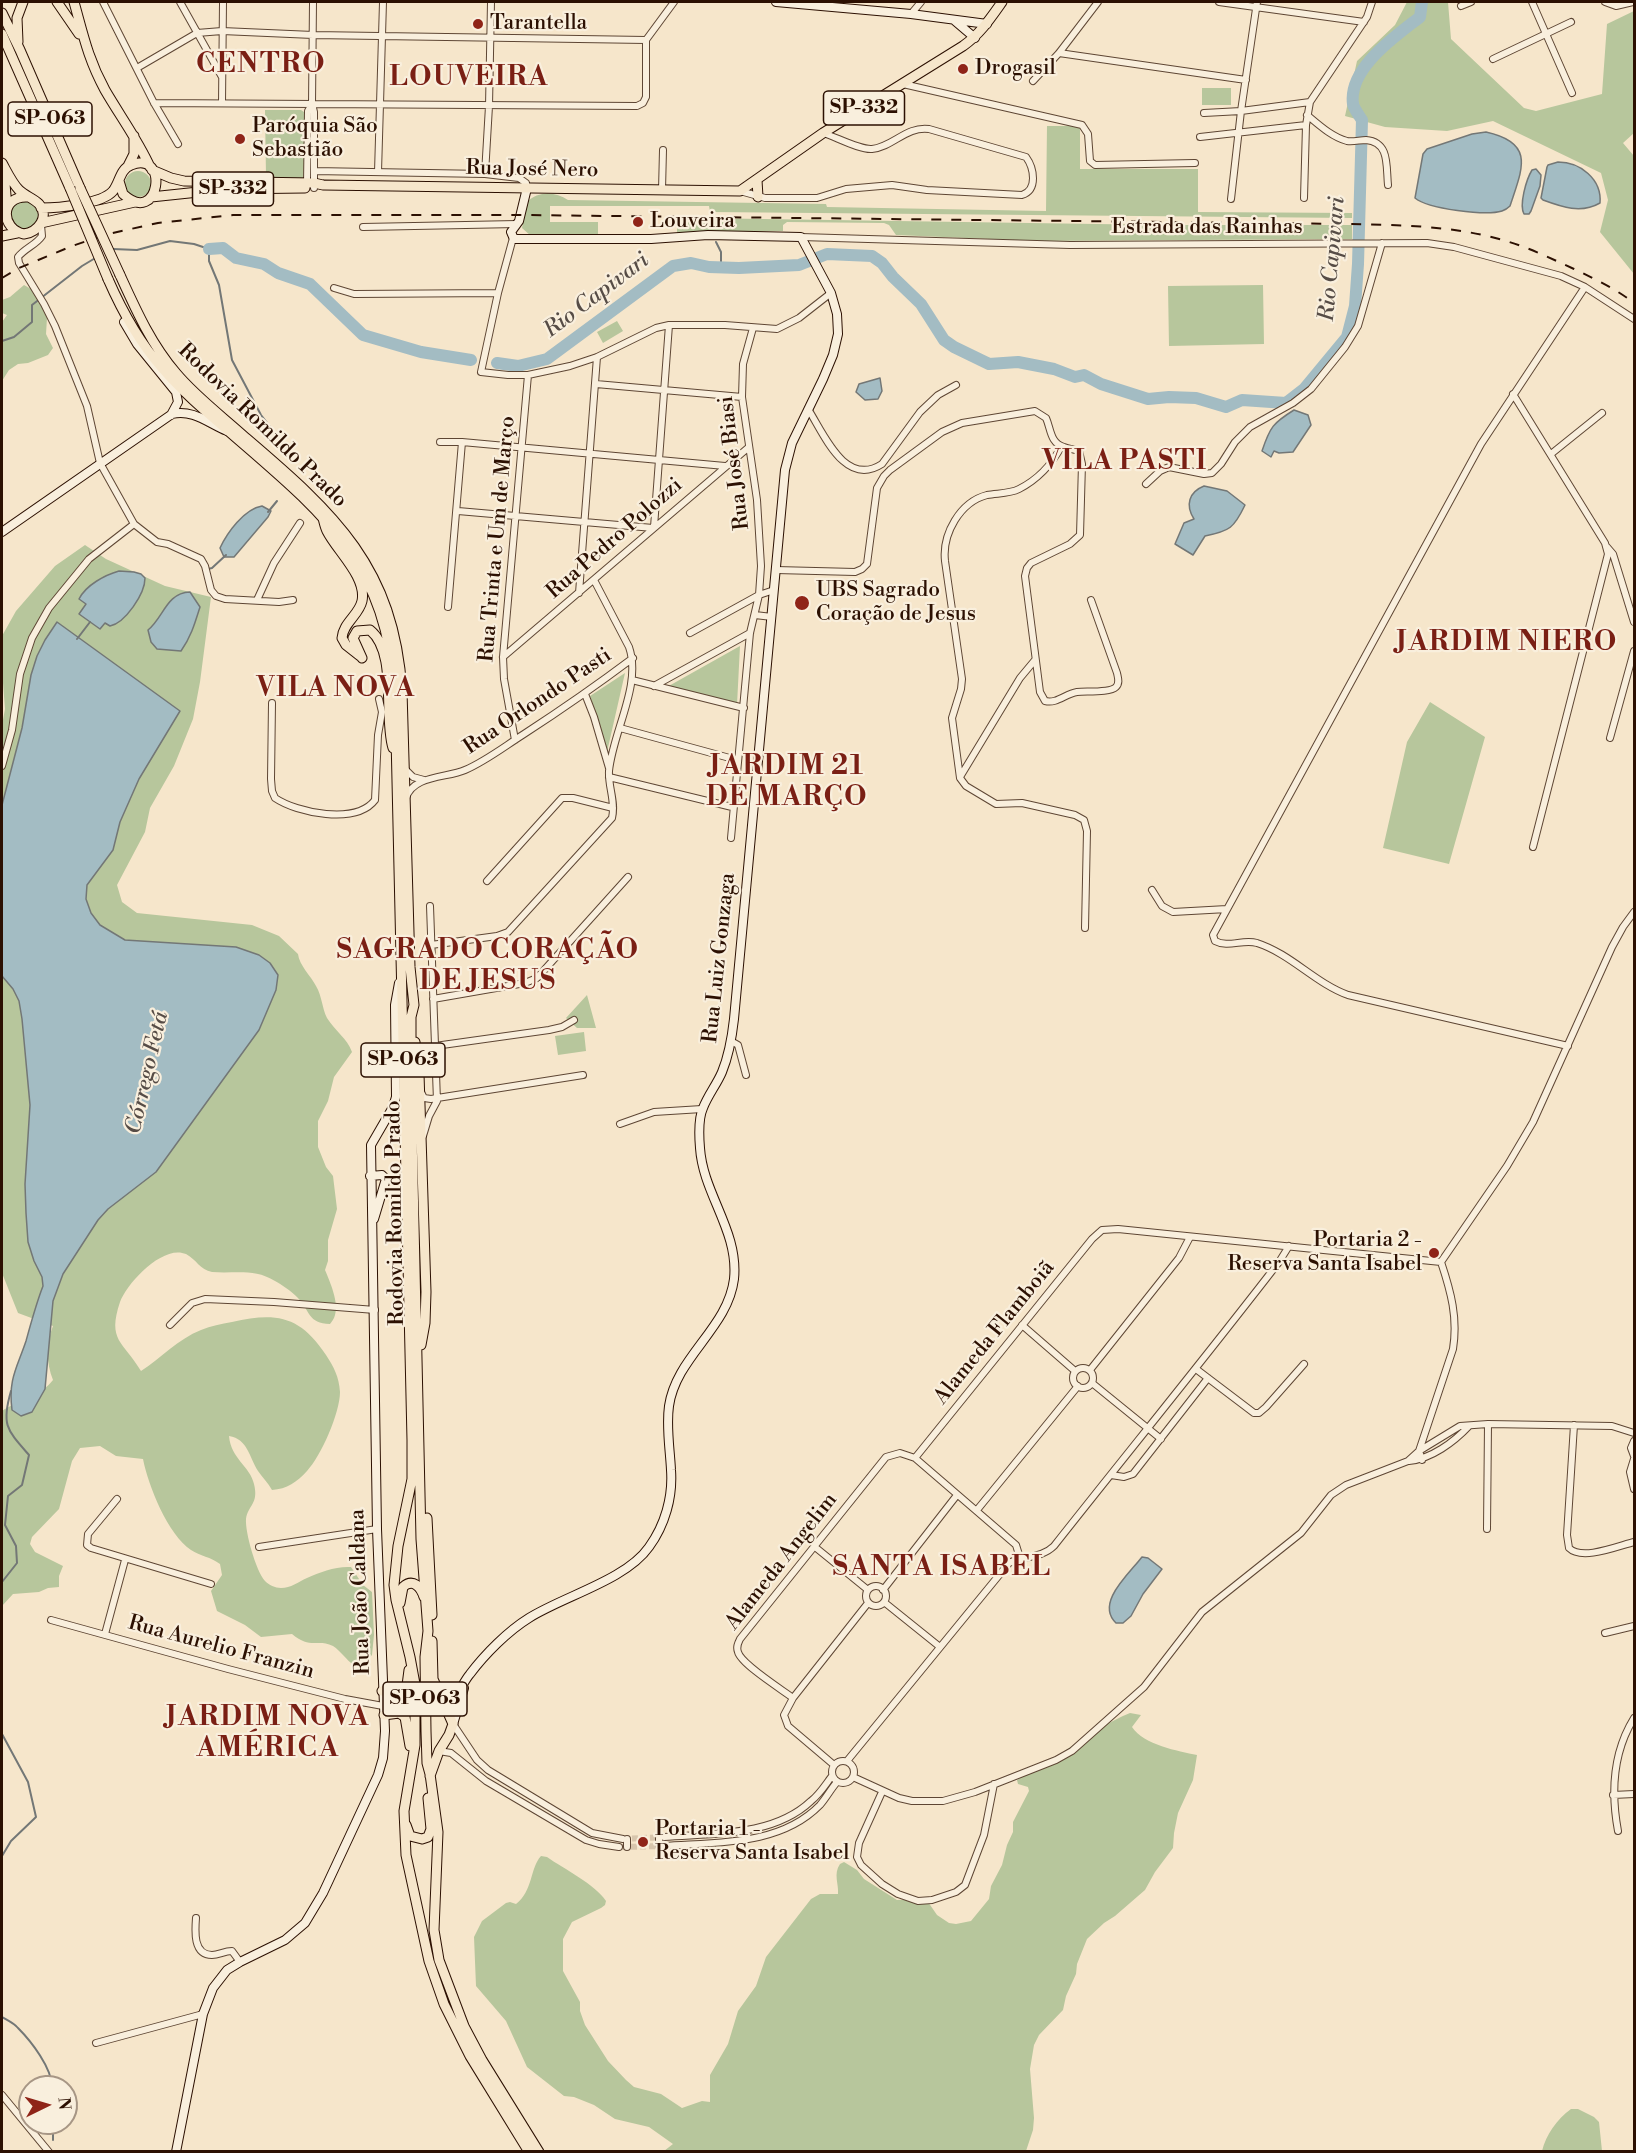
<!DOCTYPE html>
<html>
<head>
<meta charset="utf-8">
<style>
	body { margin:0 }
	#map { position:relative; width:1636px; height:2153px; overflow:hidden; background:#f6e6cb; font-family:"Libre Bodoni",serif }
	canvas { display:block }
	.frame { position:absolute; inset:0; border:3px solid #2c1002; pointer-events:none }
	.north { position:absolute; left:18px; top:2075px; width:60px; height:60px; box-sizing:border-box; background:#f9efdd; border:2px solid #a79685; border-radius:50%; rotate:85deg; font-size:16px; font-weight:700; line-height:24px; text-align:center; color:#2c1002 }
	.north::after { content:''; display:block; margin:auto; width:21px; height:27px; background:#8f2418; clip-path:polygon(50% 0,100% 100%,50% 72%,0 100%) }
</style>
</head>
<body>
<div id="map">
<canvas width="1636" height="2153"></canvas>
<div class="frame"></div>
<div class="north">N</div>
</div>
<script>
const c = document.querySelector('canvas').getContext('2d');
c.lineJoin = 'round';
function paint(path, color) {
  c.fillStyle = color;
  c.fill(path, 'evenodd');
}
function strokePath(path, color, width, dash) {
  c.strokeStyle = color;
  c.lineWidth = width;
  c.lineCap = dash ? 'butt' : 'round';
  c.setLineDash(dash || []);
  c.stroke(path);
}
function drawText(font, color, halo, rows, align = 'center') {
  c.font = font + ' "Libre Bodoni",serif';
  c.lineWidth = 4.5;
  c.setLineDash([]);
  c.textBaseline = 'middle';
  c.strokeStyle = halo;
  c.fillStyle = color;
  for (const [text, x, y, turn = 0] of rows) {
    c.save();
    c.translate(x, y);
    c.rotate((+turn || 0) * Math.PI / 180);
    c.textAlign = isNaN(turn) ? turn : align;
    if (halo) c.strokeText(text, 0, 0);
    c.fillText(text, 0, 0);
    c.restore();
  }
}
const green = new Path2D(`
	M1407,2H1448L1451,39L1524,108L1536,111L1602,94L1607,24L1634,11V133L1623,143L1634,156V274L1600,232L1608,200L1601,173L1493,121L1447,131L1385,127L1345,116L1357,61L1395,25Z
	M1202,88H1231V105H1202Z
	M265,110H301L304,112V180L266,176Z
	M1047,126H1080V169H1198V212L1352,213V218L710,212L709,206H550V222H598V237L531,236L522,228L527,202C538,191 555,191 568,200L826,204L827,207L1046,211Z
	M125 184a13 13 0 1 1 26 0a13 13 0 1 1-26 0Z
	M10 215a14 14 0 1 1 28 0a14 14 0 1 1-28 0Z
	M697,218L1163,225H1352V239L1037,241L896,235L889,225L884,223L787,222L783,225V231H746L677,234V222H697Z
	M24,285L31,289L41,301L47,318L46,334L53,348L48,355L28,363L18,364L9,370L2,381V322L7,315L2,313V300L10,297Z
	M1263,285L1264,344L1169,346L1168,286Z
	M617,321L623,331L603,343L597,332Z
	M85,545L106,559L165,586L211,597L200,682L193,719L174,766L150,808L145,832L117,885L122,902L137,913L252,925L279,936L298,954C299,965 311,976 316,986C322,996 322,1008 327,1018C335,1031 347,1038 352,1052L334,1077L328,1101L318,1121V1147L326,1167L333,1176L337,1209L328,1240V1261L325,1270C330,1282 339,1302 335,1315C334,1319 332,1321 330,1324C308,1324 310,1310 297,1297C291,1291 282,1285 275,1281C254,1268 235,1274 212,1272C200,1270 196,1259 186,1254C163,1244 127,1283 120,1302C107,1341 123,1341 141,1371C161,1358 178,1339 201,1330C211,1326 221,1324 232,1322C275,1312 300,1315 326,1355C334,1367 339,1377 340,1392C340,1413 321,1456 307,1471C297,1482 287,1489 272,1490C268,1483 263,1478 258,1471C249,1457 248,1439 229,1436C231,1459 250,1466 254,1484C259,1504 248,1505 246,1519C245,1532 256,1571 265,1581C269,1585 275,1588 281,1588C291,1588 298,1582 307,1578C320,1572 336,1566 351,1567L363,1585L372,1592L374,1635L372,1655L365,1662L354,1665C346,1660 341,1651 333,1646C317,1638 311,1650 292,1634L261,1637L245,1625L217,1611L211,1591L222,1575L220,1564C211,1557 200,1556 191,1550C168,1535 148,1485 143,1459L116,1456L100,1446L80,1448L72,1461L59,1509L32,1537L30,1544L35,1552L63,1566L59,1576V1587L48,1588L39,1592L13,1594L2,1606V1411C18,1400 41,1396 53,1380C46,1363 46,1343 53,1326L18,1313L2,1273V725L5,709L3,683L2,681V636L16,611L55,566Z
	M740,646L737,705L667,687Z
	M625,673L607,752L590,696Z
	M1430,702L1485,737L1449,864L1383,848L1407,742Z
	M587,995L596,1028H577L566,1018Z
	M584,1032L586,1051L558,1055L555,1036Z
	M1130,1713L1141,1715L1132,1727C1144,1745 1178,1751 1197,1755L1193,1780L1178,1813L1174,1833L1173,1848L1155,1872L1145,1890L1115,1916L1104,1923L1087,1939L1077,1964L1076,1974L1066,1996L1063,2010L1039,2035L1034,2045L1030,2069L1034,2118L1033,2130L1026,2151H664L673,2144L649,2127L615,2119L594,2105L574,2097L564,2096L527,2067L506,2021L476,1986L474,1937L482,1921L506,1903L510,1902L516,1904C533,1891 530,1868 541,1856L547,1857C564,1869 595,1884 606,1901L605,1905L601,1908L572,1922L563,1939V1971L580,2002V2011L585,2025L608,2061L626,2080L634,2087L661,2094L682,2108L702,2101L710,2102V2075L728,2044L738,2011L756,1986L766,1957L811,1899L820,1894H838C839,1884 833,1874 840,1864L844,1862L857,1870L864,1879L897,1900L926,1899L937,1915L949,1923L956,1924L971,1921L989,1899L991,1886L1002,1865L1007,1845L1013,1832V1822L1029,1791L1028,1787L1018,1784L1017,1780C1056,1760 1089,1730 1130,1713Z
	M1571,2109H1578L1594,2117L1599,2122L1602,2151H1542C1546,2135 1557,2119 1571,2109Z`);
const water = new Path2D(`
	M1486,132C1536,143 1522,169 1510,206C1508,208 1505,210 1502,211C1486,216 1428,209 1415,198L1423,154L1427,149L1472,134Z
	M1558,162C1580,162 1602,179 1600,203C1581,214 1562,207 1543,200L1541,198L1547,167L1548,165Z
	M1536,169L1541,175L1540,186L1531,211L1529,214H1524C1519,205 1526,180 1532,170Z
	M880,378L882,391L878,399L865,400L856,392L859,384Z
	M1294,410L1308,415L1311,425L1293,452L1279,453L1274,451L1271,457L1262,451C1270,427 1273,423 1294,410Z
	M1204,486L1227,491L1245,505C1234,528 1230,531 1205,536L1193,555L1175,544L1184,523L1194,519C1185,505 1189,492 1204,486Z
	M262,506L271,511L268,517L234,557H224L220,548C227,533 244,509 262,506Z
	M119,571L134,572L141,574L145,578C145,594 125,623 110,626L105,623L100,629L79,614L86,604L79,599C86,585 105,575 119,571Z
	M190,592L200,607C195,623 191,637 181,651L157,649L151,642L148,630C164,617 166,593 190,592Z
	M57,622L180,711L139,779L120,822L113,850L87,885L86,899L91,913L100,925L125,940L236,947L259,955L270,963L278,975L276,990L259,1030L156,1172L108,1209L98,1220L63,1274L53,1301L45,1389L32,1412L21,1416L12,1410C8,1379 17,1368 26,1341C31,1323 36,1304 43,1286L42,1277L34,1261L28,1242L26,1213L25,1184L30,1105L22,1019L19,1001L13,989L2,976V805L22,728L31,675L37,656L45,640Z
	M1142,1557L1148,1558L1162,1569L1143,1594L1131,1616L1123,1623H1116C1095,1603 1129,1574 1142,1557Z`);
const stream = new Path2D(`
	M712,222V210
	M716,242L721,252V268
	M113,249L137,250L170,241L194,244L209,249V261L219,285L232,360L261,415L292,455L291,457
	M2,341L14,337L32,322V305L82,266L97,257
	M268,512L277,501
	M208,569L212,568L226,555
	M77,639L90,622
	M2,1582L17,1563L16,1546L5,1525L8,1496L22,1485L29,1455C7,1430 1,1425 11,1391
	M2,1734L28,1782L36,1817L11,1841L2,1856
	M2,2017C7,2020 14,2023 18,2028C31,2041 52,2068 52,2087
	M53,2140V2123`);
const river = new Path2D(`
	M209,249L223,248L236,258L264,264L278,273L310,284L363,335L421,352L471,360
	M497,363L518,366L547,359L673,266L691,263L709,267L739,268L799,265L827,254L872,256L882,263L893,277L921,304L944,340L954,347L989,364L1018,362L1054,369L1075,377L1084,375L1101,384L1148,399L1169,397L1196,398L1226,407L1242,400L1286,403L1304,389L1347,337L1355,306L1358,264L1362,120C1359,115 1354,109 1353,104C1348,68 1396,36 1420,17L1422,2`);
const streetTunnel = new Path2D(`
	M623,1839L664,1837
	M622,1847L663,1846`);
const street = new Path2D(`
	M103,2L154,103L178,144
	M180,2L222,77
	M313,2L312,104L314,112V188
	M1219,2L1364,22
	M1532,2L1572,93
	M1605,2L1616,6L1633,2
	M1461,6L1471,2
	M911,14L921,2
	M646,40L674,2
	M1059,53L1246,80
	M1493,59L1571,22
	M137,68L197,33L222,31L313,35L646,40
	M1033,81L1059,53L1098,2
	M903,84L1082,125L1088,134L1090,161L1095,165L1195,163
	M154,103L637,106L643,103L646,97V40
	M222,103L223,2
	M1204,113L1241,111L1310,102
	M1307,115C1319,125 1332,137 1347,141C1353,142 1360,140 1366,140C1390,142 1386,166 1388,185
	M1200,137L1306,125
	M314,171L485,174L519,178L526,183L527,188
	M378,172L383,2
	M485,174L489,106L491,2
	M307,184L308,111L312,104
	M662,190L663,150
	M740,191L765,198H817L846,189L892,185L927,190L1022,195C1038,190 1034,168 1026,157L929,129C906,126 893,147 872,149C860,150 836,137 823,133
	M1304,198L1306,125L1310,102L1367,17L1372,2
	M1231,199L1241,111L1257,2
	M41,225L42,236C36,245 25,248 18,257L19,263L44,304L55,326L87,406L100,463L134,524L157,542L168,544L201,559L205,566L211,590L216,596L225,599L279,602L293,600
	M363,227L517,224
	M801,237L1070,245L1427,243L1454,247L1561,276L1585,287L1634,319
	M513,238L498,293L481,372L508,375H528L570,366L597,357L656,328L669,325H725L777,329L799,318L831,293
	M334,288L354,294L498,293
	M596,384L742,397
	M1513,394L1605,543L1608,554L1533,847
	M808,409C824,434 845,488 882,464L920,412L938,395L956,385
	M440,442H462L725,466
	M1061,447C1052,464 1037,480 1019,489C1009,494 997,493 987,495C960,502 942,534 945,561L962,679L961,689L952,718L960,778L966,786L996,804L1022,803L1075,815L1084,820L1087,831L1085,928
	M1551,454L1602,413
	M1146,484L1160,471L1169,467L1204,474L1212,473L1221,464L1235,442L1250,427L1293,403L1311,389L1345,347L1358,326L1382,243
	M458,511L653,528
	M654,527L669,325
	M1607,547L1613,554L1634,622
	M776,570L855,572L862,569L867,564L877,488L884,476L890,470L942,432L962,423L1035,411L1046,418C1051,429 1050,443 1064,447C1069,449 1073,449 1079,451L1082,464L1080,535L1070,544L1031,563L1027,568L1025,576L1040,692L1045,701C1057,704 1065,694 1077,692C1086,691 1110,693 1116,687C1120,683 1118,678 1117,673L1091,600
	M579,593L597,357
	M257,600L274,563L300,523
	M448,607L462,442
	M755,615L772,617
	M690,633L759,595L774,590
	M503,657L749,447
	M632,680L744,708
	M654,686L750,633
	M585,694L594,717L609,768
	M272,703L271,779L272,791L275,798C297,813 356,825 375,800L378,735L382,712L379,699
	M620,728L737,760
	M1610,738L1634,651
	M515,740L504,679L503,657L528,375
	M2,766L12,730L20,674L32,638L49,608L89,559L134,524
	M405,769L413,777L424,780
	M609,777L732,807
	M960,777L1020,678L1035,660
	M406,798C413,775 447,778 465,770C486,761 505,746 524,734C561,710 597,685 633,658
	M731,838L750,633L759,595L761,566L757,500L742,397L743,364L753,328
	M487,881L562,798H573L613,808
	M1152,890L1162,906L1173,912L1227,909
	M431,945L497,936L508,932L612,818C616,802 608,787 609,771C613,731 642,685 629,647L594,580
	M433,999L525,983L537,978L628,877
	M731,1041L738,1045L746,1075
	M435,1046L549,1030L562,1027L574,1020
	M1568,1046L1348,995C1315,983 1291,954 1257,943C1243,939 1228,948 1215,941L1213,935L1481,444L1585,287
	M421,1092L424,1098L431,1099L583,1075
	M620,1124L654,1112L702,1109
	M423,1136L429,1116L437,1101L430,906
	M1441,1262L1507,1166L1533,1122L1612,947L1623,927L1634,912
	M170,1325L192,1303L205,1299L274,1302L375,1310
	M1022,1325L1075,1371
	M1073 1378a10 10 0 1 1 20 0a10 10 0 1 1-20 0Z
	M1196,1369L1254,1413H1259L1266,1407L1304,1364
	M1090,1370L1179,1258L1190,1237
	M1092,1383L1161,1439
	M1574,1425L1567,1535L1569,1548C1582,1561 1618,1546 1634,1542
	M1634,1441L1631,1448L1634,1456
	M915,1458L1092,1239L1102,1230L1118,1229L1441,1262
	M1634,1459L1630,1472L1634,1489
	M1422,1460L1419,1451L1453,1349C1458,1318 1451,1292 1441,1262
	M1409,1461C1431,1459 1454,1442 1469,1426
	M1111,1475L1124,1477L1133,1474L1208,1378
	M117,1499L88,1534L87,1545L91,1548L211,1584
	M977,1510L1078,1386
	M1487,1529L1488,1424
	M259,1547L377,1529
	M815,1547L868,1590
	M866 1596a10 10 0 1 1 20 0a10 10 0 1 1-20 0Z
	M883,1590L957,1495
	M884,1602L940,1647
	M51,1620L228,1669L345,1699L383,1706
	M1605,1633L1634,1626
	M105,1634L125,1560
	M793,1698C781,1689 741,1664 738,1652C736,1647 738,1643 740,1639L886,1457L900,1453L915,1458L1016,1545L1020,1558
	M453,1724L477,1760L488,1770L592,1833L623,1839
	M439,1751L451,1753L486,1781L586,1840L599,1844L619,1847
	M832 1772a11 11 0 1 1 22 0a11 11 0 1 1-22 0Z
	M847,1761L1009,1563C1023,1556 1042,1558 1054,1546C1129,1451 1205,1358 1279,1262L1289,1246
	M834,1765L788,1726L784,1715L793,1698L868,1603
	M853,1777L899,1798L912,1801H943L975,1792L1056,1760L1072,1751L1144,1687L1202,1612L1301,1533L1331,1495L1346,1485L1408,1461L1419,1451L1460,1426L1488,1424L1612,1426L1634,1433
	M882,1792L859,1843L857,1857L861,1865L882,1884L898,1894L918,1901L932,1900L956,1892L965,1885L984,1835L994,1784
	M1613,1795L1634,1794
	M1618,1831C1611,1793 1613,1752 1634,1718
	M664,1837C712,1833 773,1837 811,1801C820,1794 825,1785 832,1776
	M659,1838V1846
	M627,1839V1847
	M664,1846C717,1842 780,1846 820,1805C826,1798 831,1789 837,1782
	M196,1918C195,1931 193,1955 212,1955C219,1955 224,1951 232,1951L240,1962
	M96,2043L203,2014
	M2,2095L49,2152`);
const secondary = new Path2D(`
	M776,2L911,14L987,24
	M955,21L975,38
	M124,322L137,344L176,392L178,402L171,415
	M2,532L172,414C193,409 208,423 227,431
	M370,1176L382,1175L386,1179L374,1219
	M441,1699H450L455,1696C461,1690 464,1681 470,1674C485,1654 508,1631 529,1618C564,1596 626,1580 649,1547C665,1525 673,1497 671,1470C670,1449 666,1427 669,1406C676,1357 728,1328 734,1279C739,1231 703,1194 700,1148C699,1136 698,1119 703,1108C708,1095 717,1084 722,1072C729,1055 732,1037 734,1019L785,470L792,443L823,379L833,355L838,334L837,314L831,293L801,237L708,235L651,239H514L511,232L519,221L527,188
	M453,1724L464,1688
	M176,2152L203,2014L213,1988L227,1970L240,1962L285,1940L305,1923L323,1893L378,1775L383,1758L385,1731L377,1529L371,1145L393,1107L396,1097L395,1005L399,983`);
const primary = new Path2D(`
	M57,2L79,34
	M74,2C83,34 88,59 105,90C120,116 138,140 150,167
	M2,13L20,50L80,188
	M2,34L70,188
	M18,42L17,18L23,2
	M2,163C7,172 12,183 19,190C25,196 33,198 39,204C50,217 38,232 24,234C0,229 0,196 27,197
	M128,166L134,154V136
	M152,170L171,178L184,181L314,183L323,185L740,191L823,133L963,46C980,34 990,19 1002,2
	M4,172L7,207
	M757,180L758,197
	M151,197L227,189L305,188
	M41,208C58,208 102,204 113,191C120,182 120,169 131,165C170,149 160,228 123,194L119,181
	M41,223L135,202
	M2,236L17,233
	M120,275C136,310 151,344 176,373C196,397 223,417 246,438C335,514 394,567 402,691L410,967L414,1005L411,1017V1089L421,1539L428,1631L425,1657L426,1731L427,1763L430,1774L438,1832L434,1930L439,1960L464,2026L482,2060L539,2152
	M108,279C122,311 139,342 162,368C181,390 203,409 225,428C319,510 386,558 395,693L412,1440V1479L398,1546L394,1585L396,1600L410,1657L415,1684V1745L404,1811L406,1855L429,1961L444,2004L470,2056L529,2152
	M323,518C324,522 325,527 327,531C337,551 367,577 362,601C359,615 343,623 342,638L346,645L360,656
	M362,658L353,638L357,631L370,630C398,653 383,715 393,748
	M415,1042L419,1074L426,1292L425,1323L421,1345
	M427,1518L432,1615
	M400,1603L403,1587C413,1578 421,1587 424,1597
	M382,1691L396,1695L406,1693L409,1670
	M384,1715L399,1713L405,1717L410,1746
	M430,1776L439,1751L449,1735L453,1724L433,1679L432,1641
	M406,1825L410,1836L422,1839L428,1837L431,1829L428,1798`);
const rail = new Path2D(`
	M2,278L19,268L72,246L108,234L158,223L233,215H520L1351,224C1402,225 1457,226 1506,241C1530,248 1552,259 1574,269C1595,279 1616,289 1634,303`);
const primaryBridge = new Path2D(`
	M70,188L108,279
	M80,188L120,275`);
const markers = [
	[478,24,6,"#8f2418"],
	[963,69,6,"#8f2418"],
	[240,139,6,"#8f2418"],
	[638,222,6,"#8f2418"],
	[802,603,8,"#8f2418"],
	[1434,1253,6,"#8f2418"],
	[643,1842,6,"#8f2418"]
];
const shields = [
	[864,108,81],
	[50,119,84],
	[233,189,81],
	[403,1060,84],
	[425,1699,84]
];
const shieldNames = [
	["SP-332",864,108],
	["SP-063",50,119],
	["SP-332",233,189],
	["SP-063",403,1060],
	["SP-063",425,1699]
];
const poiNames = [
	["Tarantella",490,24],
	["Drogasil",975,69],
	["Paróquia São",252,127],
	["Sebastião",252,151],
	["Louveira",650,222],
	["UBS Sagrado",816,591],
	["Coração de Jesus",816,615],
	["Portaria 2 -",1422,1241,"right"],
	["Reserva Santa Isabel",1422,1265,"right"],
	["Portaria 1 -",655,1830],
	["Reserva Santa Isabel",655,1854]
];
const streetNames = [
	["Rua José Nero",532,170,1],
	["Estrada das Rainhas",1207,228],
	["Rodovia Romildo Prado",262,426,44],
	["Rua José Biasi",735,463,-97],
	["Rua Trinta e Um de Março",498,539,-85],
	["Rua Pedro Polozzi",615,539,-41],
	["Rua Orlondo Pasti",538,702,-34],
	["Rua Luiz Gonzaga",720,958,-84],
	["Rodovia Romildo Prado",396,1213,-91],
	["Alameda Flamboiã",995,1333,-51],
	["Alameda Angelim",782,1562,-52],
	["Rua João Caldana",361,1592,-92],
	["Rua Aurelio Franzin",221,1648,15]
];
const waterNames = [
	["Rio Capivari",1333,259,-85],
	["Rio Capivari",597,296,-37],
	["Córrego Fetá",148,1073,-77]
];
const districtNames = [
	["CENTRO",261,66],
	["LOUVEIRA",469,79],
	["VILA PASTI",1125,463],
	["JARDIM NIERO",1507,644],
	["VILA NOVA",336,690],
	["JARDIM 21",787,768],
	["DE MARÇO",787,799],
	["SAGRADO CORAÇÃO",488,952],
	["DE JESUS",488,983],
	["SANTA ISABEL",942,1569],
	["JARDIM NOVA",268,1719],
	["AMÉRICA",268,1750]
];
paint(green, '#b7c69c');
paint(water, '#a3bcc3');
strokePath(water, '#737776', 1.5);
strokePath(stream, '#737776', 2);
strokePath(river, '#a3bcc3', 12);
strokePath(streetTunnel, '#d8c6ad', 6, [6, 3]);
strokePath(street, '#5e4634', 8);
strokePath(secondary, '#2c1002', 10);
strokePath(primary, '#2c1002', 11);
strokePath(street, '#f9efdd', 6);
strokePath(secondary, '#f9efdd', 8);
strokePath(primary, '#f6e6cb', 9);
strokePath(rail, '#2c1002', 2, [10, 10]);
strokePath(primaryBridge, '#2c1002', 11, []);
strokePath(primaryBridge, '#f6e6cb', 9);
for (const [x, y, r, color] of markers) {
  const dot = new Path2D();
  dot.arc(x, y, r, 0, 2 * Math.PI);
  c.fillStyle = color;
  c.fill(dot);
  strokePath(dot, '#f9efdd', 2);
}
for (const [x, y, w] of shields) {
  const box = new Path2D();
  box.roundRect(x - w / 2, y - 17, w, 34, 4.5);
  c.fillStyle = '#f9efdd';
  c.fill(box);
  strokePath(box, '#2c1002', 1.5);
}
drawText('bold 20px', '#2c1002', null, shieldNames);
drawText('21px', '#2c1002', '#f9efdd', poiNames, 'left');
drawText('21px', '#2c1002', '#f9efdd', streetNames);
drawText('italic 22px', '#564c46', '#f9efdd', waterNames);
c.letterSpacing = '1.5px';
drawText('bold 27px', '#7a1f14', '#f9efdd', districtNames);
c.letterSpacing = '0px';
</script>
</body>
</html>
